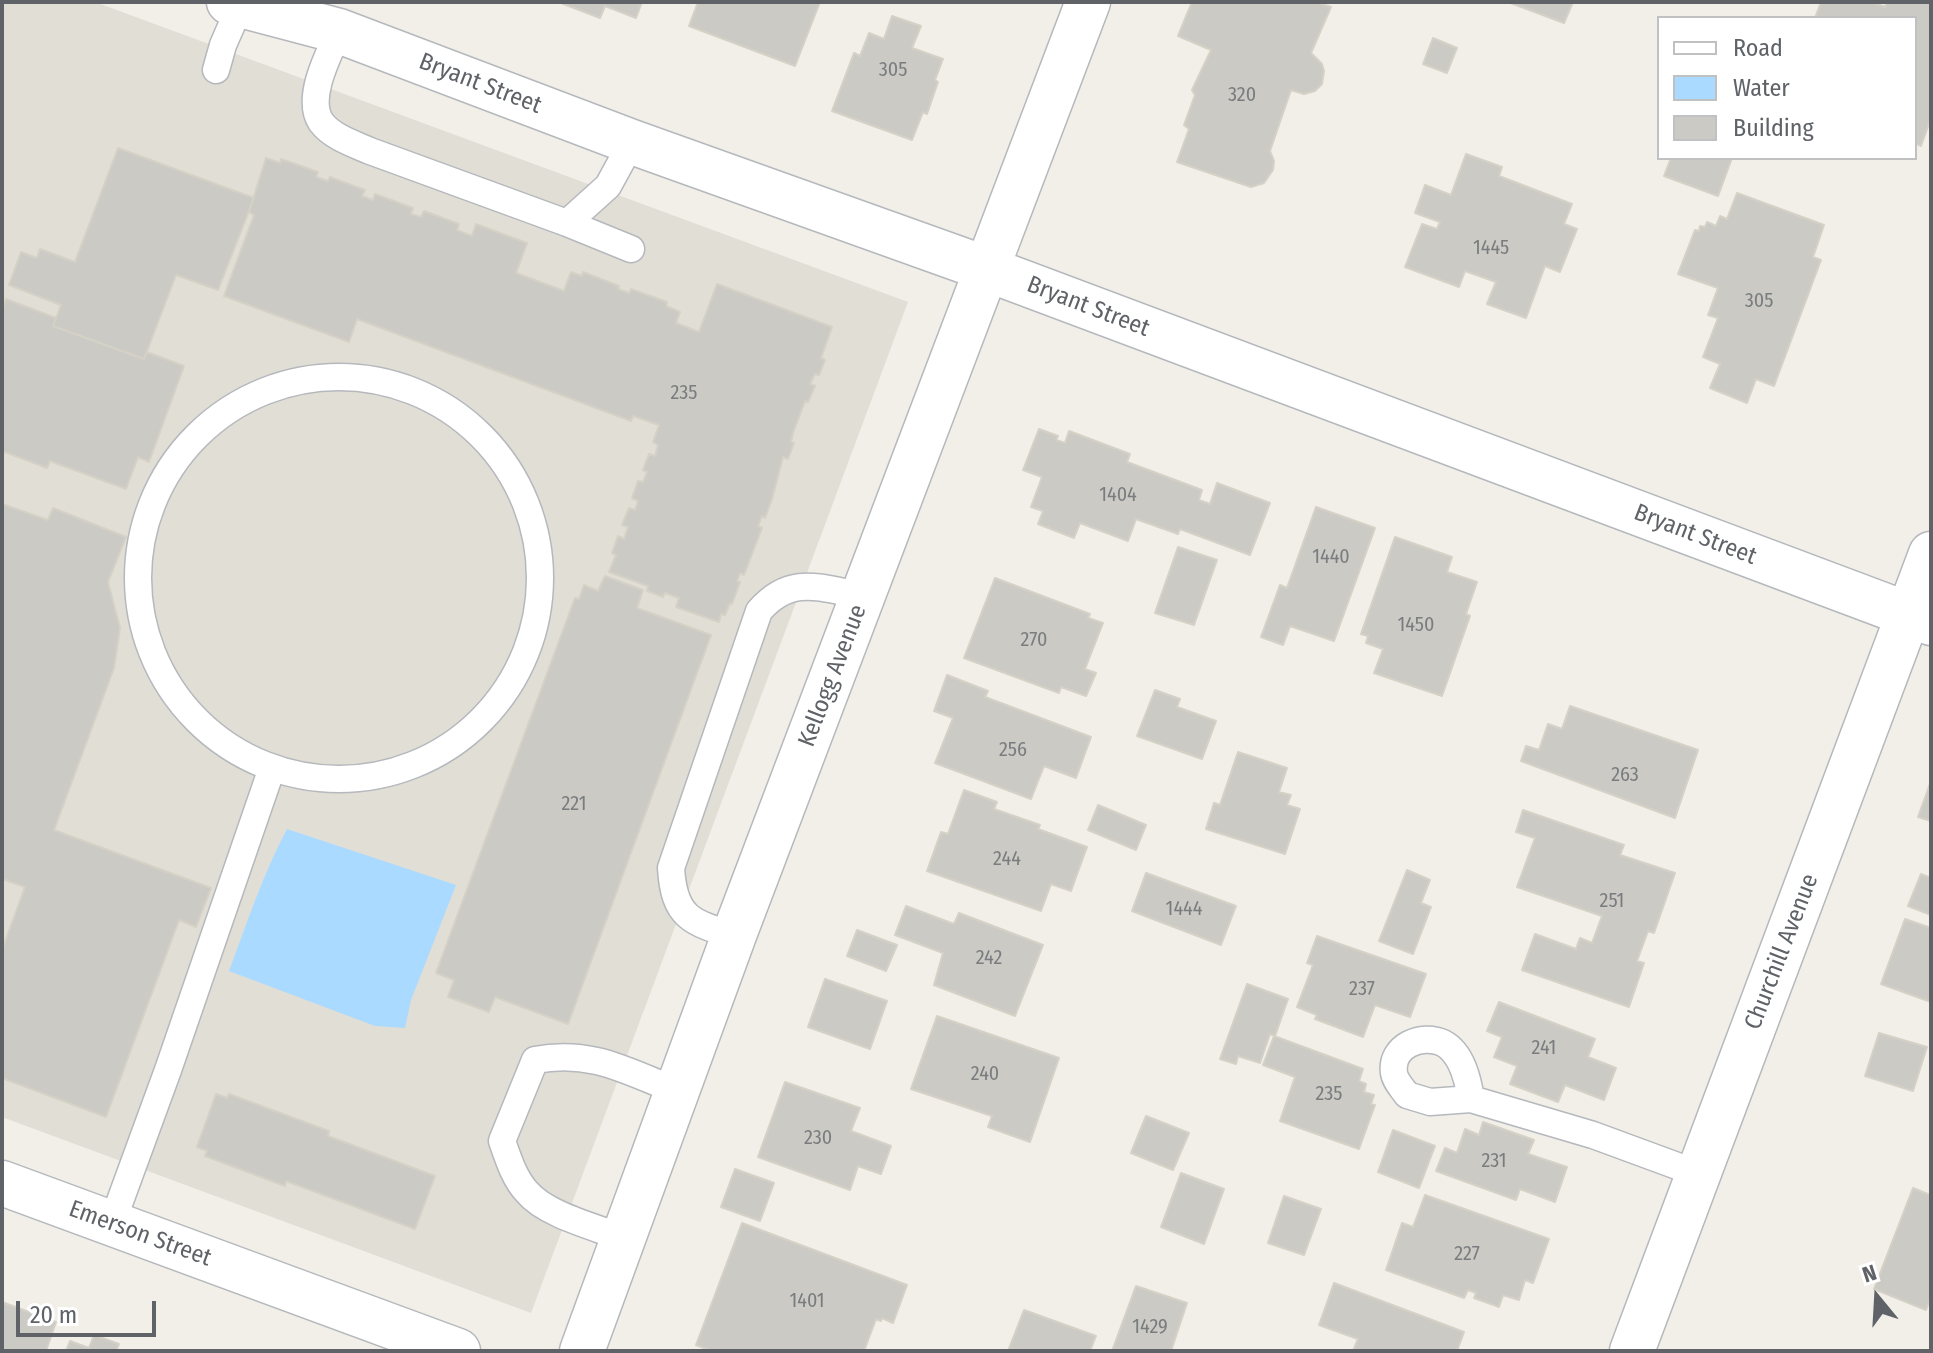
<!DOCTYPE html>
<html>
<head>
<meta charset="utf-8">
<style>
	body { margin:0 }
	#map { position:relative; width:1933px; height:1353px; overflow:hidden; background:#f1efe8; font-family:"Fira Sans Condensed",sans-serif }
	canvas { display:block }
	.frame { position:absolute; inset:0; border:4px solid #5f6368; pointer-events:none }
	.legend { position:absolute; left:1657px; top:16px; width:260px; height:144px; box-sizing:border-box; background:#fff; border:2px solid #bfc1c3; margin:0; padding:10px 14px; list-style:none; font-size:24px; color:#5f6368 }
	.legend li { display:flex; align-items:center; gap:16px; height:40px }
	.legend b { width:40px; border:2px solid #bfc1c3 }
	.north { position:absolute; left:1837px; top:1257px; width:80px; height:80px; -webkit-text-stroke:6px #fff; paint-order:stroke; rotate:342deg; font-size:22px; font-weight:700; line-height:32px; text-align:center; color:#5f6368 }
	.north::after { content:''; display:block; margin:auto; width:28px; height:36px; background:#5f6368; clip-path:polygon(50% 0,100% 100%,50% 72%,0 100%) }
	.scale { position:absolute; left:16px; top:1301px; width:140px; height:36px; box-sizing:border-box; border:4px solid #5f6368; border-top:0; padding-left:10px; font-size:24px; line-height:28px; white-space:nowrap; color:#5f6368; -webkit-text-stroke:6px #fff; paint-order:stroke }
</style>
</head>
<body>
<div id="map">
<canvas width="1933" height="1353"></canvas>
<div class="frame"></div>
<ul class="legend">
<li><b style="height:10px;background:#fff"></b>Road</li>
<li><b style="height:22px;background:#aadaff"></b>Water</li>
<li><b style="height:22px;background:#cccac5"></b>Building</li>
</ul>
<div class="north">N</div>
<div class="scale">20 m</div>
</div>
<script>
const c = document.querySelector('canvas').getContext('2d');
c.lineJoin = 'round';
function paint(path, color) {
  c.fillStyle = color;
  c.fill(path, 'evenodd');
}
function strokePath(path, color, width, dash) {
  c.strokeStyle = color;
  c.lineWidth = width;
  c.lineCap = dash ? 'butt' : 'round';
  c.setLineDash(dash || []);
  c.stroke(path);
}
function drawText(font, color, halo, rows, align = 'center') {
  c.font = font + ' "Fira Sans Condensed",sans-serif';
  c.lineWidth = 7;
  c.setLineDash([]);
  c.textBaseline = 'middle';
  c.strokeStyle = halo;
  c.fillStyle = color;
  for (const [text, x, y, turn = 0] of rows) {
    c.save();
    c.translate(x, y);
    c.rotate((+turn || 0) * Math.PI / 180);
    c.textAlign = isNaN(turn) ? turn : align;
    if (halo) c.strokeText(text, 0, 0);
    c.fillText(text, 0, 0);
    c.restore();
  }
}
const education = new Path2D(`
	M2,2H95L908,302L531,1313L2,1117Z`);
const water = new Path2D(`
	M287,829L456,885L411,1000L405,1028L375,1026L229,971C247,923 263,874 287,829Z`);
const building = new Path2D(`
	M642,2L636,18L605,6L600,18L561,3Z
	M698,2H820L795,66L689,26Z
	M1192,2H1316L1331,7L1311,53L1322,64L1324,71L1322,84L1315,91L1304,94L1291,90L1270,151L1274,161L1273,170L1264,183L1251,187L1177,162L1189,129L1184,125L1195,95L1192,90L1211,50L1178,36Z
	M1508,2H1573L1564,23Z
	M1821,2H1872L1885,7L1887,2H1931V118L1921,146L1915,143V18H1815Z
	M892,16L921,26L912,48L943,59L935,80L938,82L927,114L923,112L912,140L832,111L854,53L860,56L869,33L884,39Z
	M1433,38L1457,48L1447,73L1423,64Z
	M118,148L254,198L218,290L176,275L144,359L53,326L61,305L9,285L21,252L37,258L40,249L75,262Z
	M1466,154L1502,167L1499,176L1572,204L1564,224L1577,229L1560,272L1545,266L1526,318L1487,304L1496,282L1465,271L1459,287L1405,267L1422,224L1437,229L1440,222L1415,213L1425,185L1451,195Z
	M266,158L280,163L281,159L318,172L316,177L328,181L330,177L365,190L362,196L373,200L375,194L413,208L411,214L421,217L424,211L459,224L457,230L472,236L476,224L527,243L516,273L564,291L571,272L582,276L583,272L619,286L618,289L629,293L631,289L667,302L666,306L680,312L676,323L699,332L717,284L832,327L821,358L825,360L819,375L815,374L810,384L815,386L808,402L805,401L793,433L791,442L794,443L788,459L783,457L772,499L765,518L762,516L758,526L762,528L744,575L740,573L737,581L740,582L732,604L730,603L725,615L721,614L719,622L676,607L679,598L665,593L663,597L647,591L648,586L609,572L616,555L612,553L618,536L624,539L628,527L622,525L629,508L635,510L638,501L632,498L638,481L643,482L647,472L643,470L649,454L655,456L658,445L653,442L659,425L633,416L631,421L357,319L349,342L224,296L254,215L249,212Z
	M1671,158H1732L1718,196L1664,176Z
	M1737,193L1824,225L1813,257L1821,260L1774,386L1756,379L1747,403L1710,388L1720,364L1703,357L1718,318L1708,315L1718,288L1678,274L1695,230L1699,231L1700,226L1705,227L1707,222L1716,226L1720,216L1727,219Z
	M6,299L56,318L53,326L144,359L147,352L184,366L149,462L138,457L126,489L50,461L47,468L2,451V311Z
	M1039,429L1058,436L1056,440L1065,443L1069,431L1130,454L1127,462L1202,490L1199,500L1210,504L1217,483L1270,503L1250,555L1180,529L1178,534L1136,519L1128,541L1080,523L1074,538L1038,524L1043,511L1031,507L1042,477L1023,470Z
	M2,504L48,520L53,508L126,537L108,582L120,628L114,668L54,830L211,888L196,927L179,920L106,1117L2,1078V950L25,887L2,879Z
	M1316,507L1375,528L1334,641L1290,626L1283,645L1261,637L1280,585L1287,588Z
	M1395,537L1452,557L1447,572L1477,582L1466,614L1470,616L1442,696L1374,673L1383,649L1366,643L1368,636L1361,634Z
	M1178,547L1217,560L1194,625L1155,613Z
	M605,576L643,590L637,608L711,635L568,1024L495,997L489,1012L448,997L454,980L436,973L575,598L579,599L584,585L598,591Z
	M995,578L1090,614L1088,618L1103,623L1085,669L1096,673L1086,696L1061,687L1059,693L964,658Z
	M947,675L988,691L985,697L1091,737L1076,778L1044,766L1031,799L935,763L953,718L934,711Z
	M1155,690L1180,699L1177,707L1216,721L1202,759L1137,736Z
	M1570,706L1698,750L1675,818L1521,761L1526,746L1539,750L1548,724L1562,729Z
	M1238,752L1287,768L1279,792L1291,795L1287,805L1300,809L1285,854L1206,829L1214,803L1220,805Z
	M1931,781V821L1918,817Z
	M964,790L997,802L994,809L1040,825L1038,829L1087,847L1071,891L1051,884L1041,911L927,871L941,832L948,834Z
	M1098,805L1146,825L1136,850L1088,830Z
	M1523,810L1624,845L1620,855L1675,873L1654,933L1648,931L1637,961L1644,963L1629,1007L1522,970L1535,934L1576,949L1580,938L1592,943L1602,916L1517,887L1535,838L1516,832Z
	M1407,870L1430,880L1421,903L1431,907L1413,954L1379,941Z
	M1146,873L1236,906L1221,945L1132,911Z
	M1921,874L1931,878V915L1908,906Z
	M906,906L954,924L959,913L1043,945L1015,1016L934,985L943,953L895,935Z
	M1905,919L1931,928V1002L1881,984Z
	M857,930L897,945L886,971L847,956Z
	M1317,936L1426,974L1410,1017L1375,1005L1363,1037L1315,1019L1317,1015L1297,1007L1313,965L1307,963Z
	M825,979L887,1001L870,1049L808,1027Z
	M1247,984L1288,999L1275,1036L1270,1034L1260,1063L1238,1056L1236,1064L1220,1059Z
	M1499,1002L1595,1039L1588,1057L1616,1068L1604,1100L1565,1085L1558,1102L1510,1084L1517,1066L1494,1057L1502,1037L1487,1031Z
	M937,1016L1059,1058L1030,1142L988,1127L992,1116L911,1089Z
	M1879,1033L1927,1047L1913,1091L1865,1076Z
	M1274,1036L1363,1069L1359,1081L1366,1084L1364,1092L1374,1095L1371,1104L1375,1105L1359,1149L1280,1121L1295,1077L1263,1065Z
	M785,1082L860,1108L851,1131L891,1146L881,1174L858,1166L850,1190L758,1157Z
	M216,1094L227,1098L229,1094L329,1131L328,1136L435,1176L415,1229L286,1181L285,1186L205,1156L207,1151L197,1147Z
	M1146,1116L1189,1133L1173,1170L1131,1153Z
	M1483,1122L1534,1140L1528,1154L1567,1167L1555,1202L1520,1189L1516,1200L1436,1171L1445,1148L1457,1153L1465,1129L1479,1135Z
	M1393,1130L1435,1146L1419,1188L1378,1172Z
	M735,1169L774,1183L760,1221L721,1207Z
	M1181,1173L1224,1189L1204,1244L1161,1227Z
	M1913,1188L1930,1195L1931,1192V1297L1926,1310L1874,1289Z
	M1425,1195L1549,1239L1533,1283L1525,1280L1519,1300L1503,1295L1499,1307L1474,1298L1476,1293L1468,1290L1464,1298L1386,1270L1402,1223L1413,1227Z
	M1284,1196L1321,1209L1304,1255L1268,1243Z
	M742,1223L907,1285L893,1323L882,1318L881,1321L876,1319L864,1351H712L696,1345Z
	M1334,1283L1464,1332L1457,1351H1353L1358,1339L1319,1325Z
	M1136,1286L1187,1303L1171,1351H1112Z
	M2,1302L56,1322L46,1351H2Z
	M1024,1310L1096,1336L1090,1351H1008Z
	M94,1335L119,1344L116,1351H66L70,1341L89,1348Z`);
const service = new Path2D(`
	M339,31C329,54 305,98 321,122C332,137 354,144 370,151L567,223L608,186L632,142
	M216,70L223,45L240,6
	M567,223L631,249
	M138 578a201 201 0 1 1 402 0a201 201 0 1 1-402 0Z
	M734,935C691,923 674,917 671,868L759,611C791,574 820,588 863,596
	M1471,1099C1468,1080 1462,1053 1443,1043C1422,1033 1390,1046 1394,1073C1395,1081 1403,1089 1407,1095L1430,1102L1471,1099L1593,1135L1699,1174
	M112,1223L168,1070L272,768
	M623,1238C596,1227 546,1215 527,1192C514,1178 508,1158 502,1141L535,1060C590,1049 627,1071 677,1091`);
const minor = new Path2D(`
	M229,2L339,31L632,142L987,269L1931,623
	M2,1183L458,1351
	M582,1351L734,935L1088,2
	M1632,1351L1931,554`);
const numberNames = [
	["305",893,70],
	["320",1242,95],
	["1445",1491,248],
	["305",1759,301],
	["235",684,393],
	["1404",1118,495],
	["1440",1331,557],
	["1450",1416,625],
	["270",1034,640],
	["256",1013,750],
	["263",1625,775],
	["221",574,804],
	["244",1007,859],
	["251",1612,901],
	["1444",1184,909],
	["242",989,958],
	["237",1362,989],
	["241",1544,1048],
	["240",985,1074],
	["235",1329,1094],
	["230",818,1138],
	["231",1494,1161],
	["227",1467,1254],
	["1401",807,1301],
	["1429",1150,1327]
];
const streetNames = [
	["Bryant Street",480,84,21],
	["Bryant Street",1088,307,21],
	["Bryant Street",1695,535,21],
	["Kellogg Avenue",833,676,-69],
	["Churchill Avenue",1782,952,-69],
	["Emerson Street",140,1234,20]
];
paint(education, '#e1ded6');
paint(water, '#aadaff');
paint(building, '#cccac5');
strokePath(building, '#d6d1c6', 2);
strokePath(service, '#b5b8bc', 29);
strokePath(minor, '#b5b8bc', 47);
strokePath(service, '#fff', 26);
strokePath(minor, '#fff', 44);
drawText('20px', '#7a7d7f', null, numberNames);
drawText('24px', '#5f6368', '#fff', streetNames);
</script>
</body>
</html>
